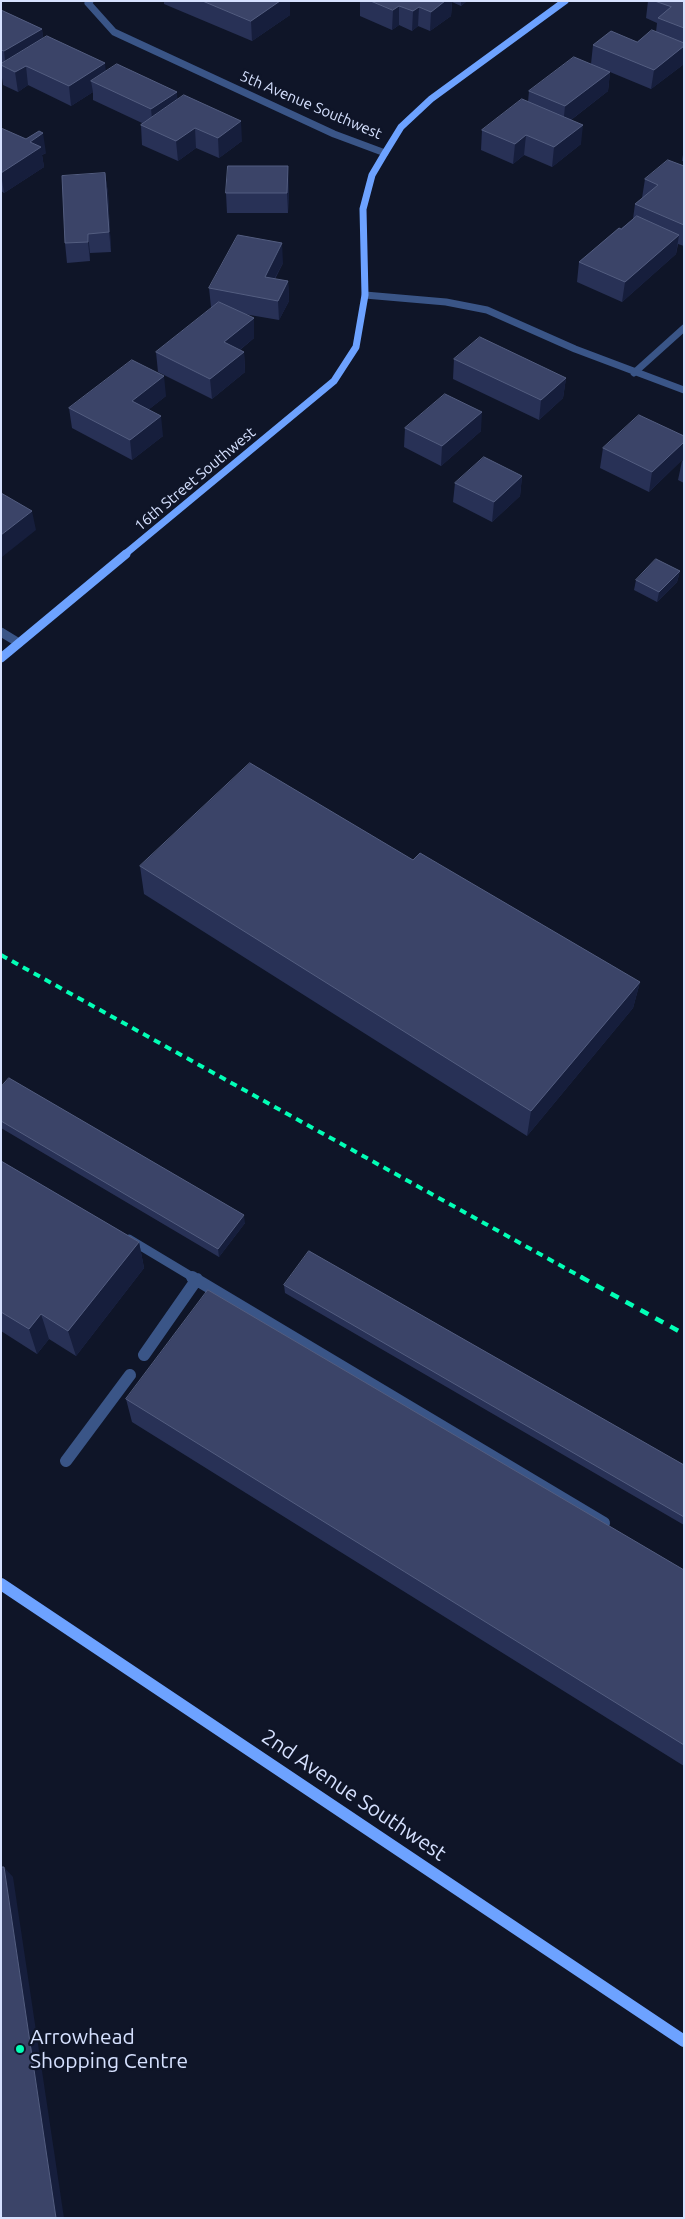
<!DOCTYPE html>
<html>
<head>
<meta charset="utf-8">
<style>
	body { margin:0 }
	#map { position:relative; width:685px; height:2219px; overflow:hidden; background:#0f1528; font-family:Ubuntu,sans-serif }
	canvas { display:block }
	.frame { position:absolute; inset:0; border:2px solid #d6e1ff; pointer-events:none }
</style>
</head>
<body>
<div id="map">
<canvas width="685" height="2219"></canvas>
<div class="frame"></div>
</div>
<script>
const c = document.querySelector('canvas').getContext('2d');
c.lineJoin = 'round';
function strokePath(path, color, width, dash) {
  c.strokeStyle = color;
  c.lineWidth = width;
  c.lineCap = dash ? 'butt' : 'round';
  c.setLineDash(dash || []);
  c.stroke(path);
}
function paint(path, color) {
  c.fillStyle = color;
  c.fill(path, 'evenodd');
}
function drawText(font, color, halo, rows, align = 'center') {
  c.font = font + ' Ubuntu,sans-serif';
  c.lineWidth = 4.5;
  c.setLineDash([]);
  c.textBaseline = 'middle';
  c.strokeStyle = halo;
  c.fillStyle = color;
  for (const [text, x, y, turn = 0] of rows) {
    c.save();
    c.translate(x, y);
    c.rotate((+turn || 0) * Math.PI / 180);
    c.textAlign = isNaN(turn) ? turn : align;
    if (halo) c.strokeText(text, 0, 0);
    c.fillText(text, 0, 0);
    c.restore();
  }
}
const laneFar1 = new Path2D(`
	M129,1239L194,1278`);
const lane = new Path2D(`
	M192,1277L604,1523
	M144,1355L197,1279
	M66,1461L130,1375`);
const streetFar1 = new Path2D(`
	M90,1L88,3L114,32L334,134L385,153
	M365,295L446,302L487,310L575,349L684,390
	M634,373L684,328`);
const street = new Path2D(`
	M1,632L19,643`);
const secondaryFar2 = new Path2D(`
	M124,555L334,381L356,347L365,295L363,209L372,175L385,153L401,127L431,99L565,1`);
const secondaryFar1 = new Path2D(`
	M1,658L126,554`);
const secondary = new Path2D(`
	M1,1584L684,2041`);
const railFar1 = new Path2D(`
	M1,955L583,1278`);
const rail = new Path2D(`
	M581,1277L684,1334`);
const wall = new Path2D(`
	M164,1H290V15L252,41L164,4Z
	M360,1H467L461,6L452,2L451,16L430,31L418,26L412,31L399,25L392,30L360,16Z
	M648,1H684V64L651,89L610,72L608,91L571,120L581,144L552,167L524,155L513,164L481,150L482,130L528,102L529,91L591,64L593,45L637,42L656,32L657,23L646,18Z
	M1,10L42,29L43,39L106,71L177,92V100L242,141L219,158L196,148L178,161L142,145L141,125L142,123L93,100V92L71,106L28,85L18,92L3,85L1,71Z
	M1,128L46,153L42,155L44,167L4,193L1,191Z
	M684,148V161H682Z
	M684,166V246L678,244L676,254L622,302L577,282L579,262L633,219L635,204L642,198L645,179Z
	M105,173L108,193L111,252L90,253V261L67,263L65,243Z
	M289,186L288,213H227L226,193Z
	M283,263L275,279L288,281L289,301L279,320L244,314L254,338L240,350L244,352L245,372L212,399L158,372L156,352L212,308L211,307L209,288Z
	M454,359L566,378L563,398L539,420L453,379Z
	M166,396L148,410L163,436L132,460L72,428L69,408Z
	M405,428L481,431L441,466L404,447Z
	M684,436V458L649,492L600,468L603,448Z
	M684,459V483L678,480L682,461Z
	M522,476L520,496L492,522L453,502L455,483Z
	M680,571L677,582L657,602L634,590L636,580Z
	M140,866L640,982L633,1008L527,1136L144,894Z
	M1,1087L245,1223L219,1257L1,1128Z
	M1,1161L139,1242L144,1268L76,1356L49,1339L37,1354L1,1331Z
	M284,1285L684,1465V1525L285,1293Z
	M126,1399L684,1570V1766L132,1422Z`);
const shadedWall = new Path2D(`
	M280,1H290V15L252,41L251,21Z
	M445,1H452L451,16L430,31L431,12Z
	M461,1H467L461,6Z
	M399,6V25L392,30L393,10Z
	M419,7L418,26L412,31L413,11Z
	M42,29L44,48L6,68L4,51Z
	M684,46V64L651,89L654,70Z
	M105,63L107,83L91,81L93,92L71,106L69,86Z
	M26,66L28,85L18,92L15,72Z
	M610,72L608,91L563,126L565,106Z
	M177,92L178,112L153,128L151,109Z
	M241,121L242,141L219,158L218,138Z
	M583,125L581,144L552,167L554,147Z
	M195,128L196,148L178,161L176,141Z
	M43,133L46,153L42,155L44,167L4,193L1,173L30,142Z
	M526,135L524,155L513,164L515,144Z
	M288,166L289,186L288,213L287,193Z
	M105,173L108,193L111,252L109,232Z
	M88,234L90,253V261L88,242Z
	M679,235L676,254L622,302L625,282Z
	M282,243L283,263L265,296V277Z
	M288,281L289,301L279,320L278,301Z
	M254,318V338L225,362L224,342Z
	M244,352L245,372L212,399L210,379Z
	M164,376L166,396L134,421L132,401Z
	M566,378L563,398L539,420L541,400Z
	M482,412L481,431L441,466L442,446Z
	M161,416L163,436L132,460L130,440Z
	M684,442V458L649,492L652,472Z
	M522,476L520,496L492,522L494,502Z
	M32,511L36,530L2,557L1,535Z
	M680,571L677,582L657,602L659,592Z
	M640,982L633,1008L527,1136L531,1111Z
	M244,1215L245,1223L219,1257L218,1249Z
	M139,1242L144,1268L76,1356L68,1331Z
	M41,1314L49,1339L37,1354L29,1329Z
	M4,1867L13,1877L64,2218H56Z`);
const building = new Path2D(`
	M203,1H280L251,21Z
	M371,1H445L431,12L419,7L413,11L399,6L393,10Z
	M655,1H684V28L658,18L671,7Z
	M1,10L42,29L4,51L1,50Z
	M652,30L684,43V46L654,70L593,45L611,31L637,42Z
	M47,36L105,63L69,86L26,66L15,72L1,65V64Z
	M574,57L610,72L565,106L529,91Z
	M117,64L177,92L151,109L91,81Z
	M184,95L241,121L218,138L195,128L176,141L141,125Z
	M522,99L583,125L554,147L526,135L515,144L482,130Z
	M1,128L26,139L39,131L43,133L30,142L41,147L1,173Z
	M668,160L684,166V225L635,204L658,185L645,179Z
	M228,166H288L287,193H226Z
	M105,173L109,232L88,234V242L65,243L62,176Z
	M637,216L679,235L625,282L579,262L619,228L621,229Z
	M238,235L282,243L265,277L288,281L278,301L209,288Z
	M219,302L254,318L224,342L244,352L210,379L156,352Z
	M480,337L566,378L541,400L454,359Z
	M132,360L164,376L132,401L161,416L130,440L69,408Z
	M445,394L482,412L442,446L405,428Z
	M639,415L684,436V442L652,472L603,448Z
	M484,457L522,476L494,502L455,483Z
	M1,493L32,511L1,535Z
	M656,559L680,571L659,592L636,580Z
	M250,763L413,860L420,853L640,982L531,1111L140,866Z
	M9,1078L244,1215L218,1249L1,1121V1087Z
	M1,1161L139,1242L68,1331L41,1314L29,1329L1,1312Z
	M309,1251L684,1465V1517L284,1285Z
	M208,1290L684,1570V1745L126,1399Z
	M1,1867H4L56,2218H1Z`);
const markers = [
	[20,2049,5,"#02ffb6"]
];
const farStreetnames = [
	["5th Avenue Southwest",311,105,23],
	["16th Street Southwest",195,479,-40]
];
const nearStreetnames = [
	["2nd Avenue Southwest",354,1795,34]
];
const nearPoinames = [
	["Arrowhead",30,2037],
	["Shopping Centre",30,2061]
];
strokePath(laneFar1, '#3a5587', 9);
strokePath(lane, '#3a5587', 12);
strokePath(streetFar1, '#3a5587', 7);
strokePath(street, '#3a5587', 9);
strokePath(secondaryFar2, '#6da2ff', 7);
strokePath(secondaryFar1, '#6da2ff', 9);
strokePath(secondary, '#6da2ff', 12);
strokePath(railFar1, '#02ffb6', 4, [7, 5.5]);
strokePath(rail, '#02ffb6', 4.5, [9, 8]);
paint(wall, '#283156');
paint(shadedWall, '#161e3c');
paint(building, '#3b4468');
strokePath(building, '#535d80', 1);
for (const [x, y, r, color] of markers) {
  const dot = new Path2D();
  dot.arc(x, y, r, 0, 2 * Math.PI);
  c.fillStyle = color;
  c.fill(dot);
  strokePath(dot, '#0f1528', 2);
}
drawText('15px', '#d6e1ff', '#0f1528', farStreetnames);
drawText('21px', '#d6e1ff', '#0f1528', nearStreetnames);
drawText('21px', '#d6e1ff', '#0f1528', nearPoinames, 'left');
</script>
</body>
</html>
